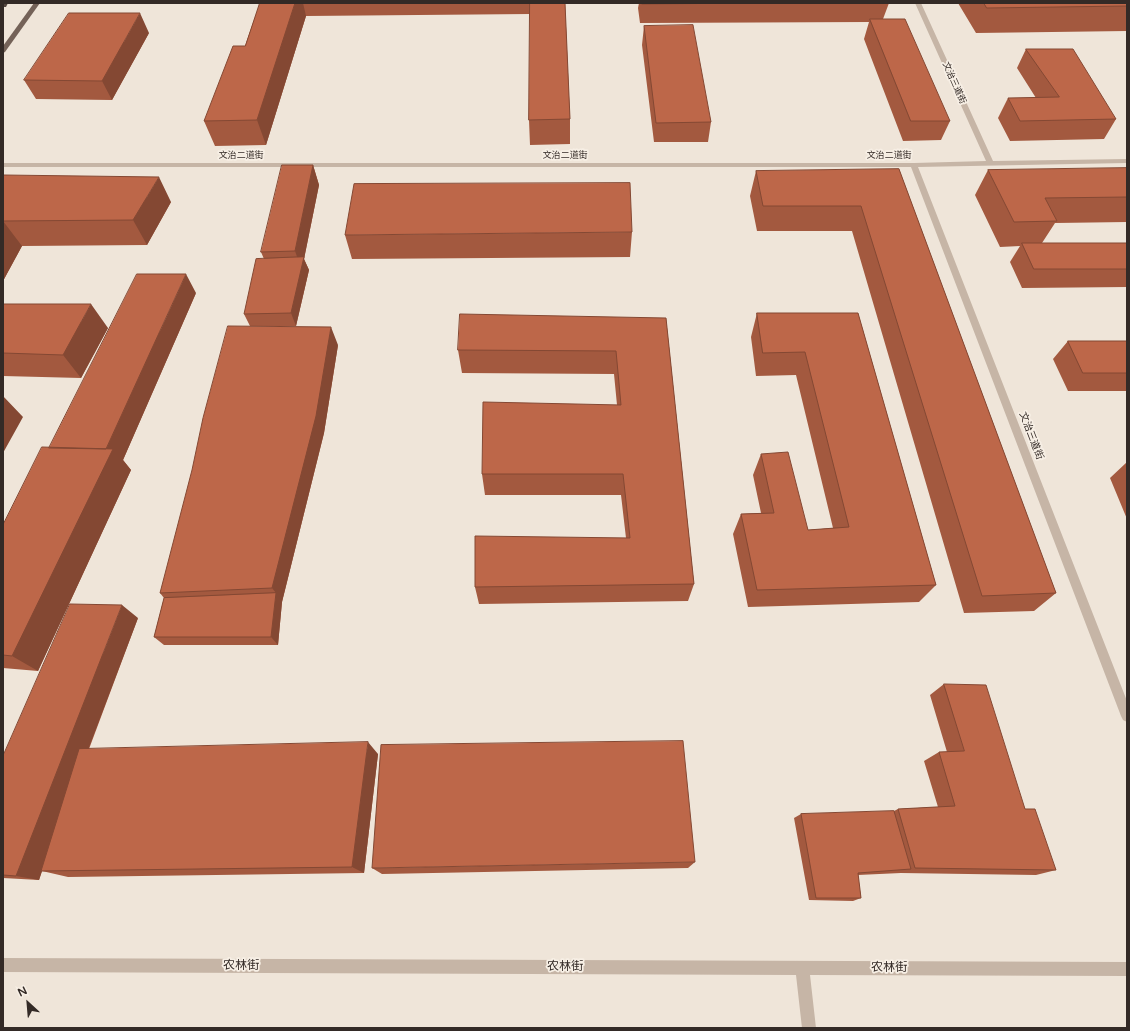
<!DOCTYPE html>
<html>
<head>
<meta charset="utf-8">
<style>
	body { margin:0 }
	#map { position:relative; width:1130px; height:1031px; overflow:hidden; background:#efe5d9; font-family:"Varela Round",sans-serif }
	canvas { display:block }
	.frame { position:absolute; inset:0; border:4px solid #332a26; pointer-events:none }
	.north { position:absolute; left:8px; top:983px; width:40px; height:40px; -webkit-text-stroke:3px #f7efe5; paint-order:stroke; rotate:334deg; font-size:11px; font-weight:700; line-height:16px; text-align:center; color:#332a26 }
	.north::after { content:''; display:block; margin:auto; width:14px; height:18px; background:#332a26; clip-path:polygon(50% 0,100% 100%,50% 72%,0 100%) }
</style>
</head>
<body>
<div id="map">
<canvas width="1130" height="1031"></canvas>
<div class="frame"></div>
<div class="north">N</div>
</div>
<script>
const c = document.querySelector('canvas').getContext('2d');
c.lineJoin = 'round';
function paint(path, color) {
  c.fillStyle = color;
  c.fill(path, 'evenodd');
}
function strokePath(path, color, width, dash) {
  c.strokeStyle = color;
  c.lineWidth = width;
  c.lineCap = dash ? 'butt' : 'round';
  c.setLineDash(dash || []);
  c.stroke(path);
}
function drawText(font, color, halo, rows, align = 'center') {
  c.font = font + ' "Varela Round","Noto Sans SC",sans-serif';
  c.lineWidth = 3.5;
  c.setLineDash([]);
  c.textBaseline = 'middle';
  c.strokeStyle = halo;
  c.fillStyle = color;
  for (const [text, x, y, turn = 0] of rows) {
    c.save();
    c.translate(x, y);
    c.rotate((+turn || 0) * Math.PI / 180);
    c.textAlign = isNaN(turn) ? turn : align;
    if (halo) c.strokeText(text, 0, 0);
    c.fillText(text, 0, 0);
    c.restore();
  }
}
const minor = new Path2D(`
	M915,3H921L993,161L1127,159V163L918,167L1127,701V722L1123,720L1121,716L911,167H3V163H914L986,161Z
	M3,958L1127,962V976L810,975L816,1028H802L796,975L3,972Z`);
const major = new Path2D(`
	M34,3H40L5,52L3,53V46Z`);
const highway = new Path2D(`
	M3,3H8L6,7H3Z`);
const wall = new Path2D(`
	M260,3H565L570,119V144L530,145L529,120L530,14L306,16L266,145L215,146L204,121L245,46Z
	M639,3H889L883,19L950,121L941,140L903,141L864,39L869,22L640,23L638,8Z
	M958,3H1127V31L976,33Z
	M644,26L711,122L708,142H654L642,45Z
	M149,33L112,100L36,99L24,80Z
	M1026,49L1116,119L1104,139L1010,141L998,118L1008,98H1036L1017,68Z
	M313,165L319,185L304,259L309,270L296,326H250L244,314L264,259L261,252Z
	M1127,168V222L1055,223L1042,243H1127V287L1022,288L1010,262L1020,246L1000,247L975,195L988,170Z
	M899,169L1056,593L1034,611L964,613L852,231H757L750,196L756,171Z
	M3,175L171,202L147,245L22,246L3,281Z
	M632,232L630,257L352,259L345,235Z
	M196,293L123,460L131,470L38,671L3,668V525L49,448Z
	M3,304L108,328L81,378L3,376Z
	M757,313H858L936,585L919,602L748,607L733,534L741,514L761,513L753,475L761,454L808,530L833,528L796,375L756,376L751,337Z
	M666,318L694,584L688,601L479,604L475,587L626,538L621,495H485L482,474L617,405L614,374L462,373L458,350Z
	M1068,341H1127V391H1068L1053,359Z
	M338,345L324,433L282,602L278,645H164L154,637L164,598L160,593Z
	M1127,462V519L1110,478Z
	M138,618L89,749L378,754L364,873L68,877L42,871L39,880L3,878V756Z
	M944,684L1025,809L1056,870L1036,875L901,873L858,875L861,898L853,901L809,900L794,818L801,814L894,811L898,809L938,807L924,761L939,752H947L930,695Z
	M695,862L688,868L382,874L372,868Z`);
const shadedWall = new Path2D(`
	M295,3H303L306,16L266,145L257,120Z
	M140,13L149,33L112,100L102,81Z
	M313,165L319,185L304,259L309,270L296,326L291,313L301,268L295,251Z
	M159,177L171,202L147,245L133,220Z
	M3,221L22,246L3,281Z
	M186,274L196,293L123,460L131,470L38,671L12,656Z
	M91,304L108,328L81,378L63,355Z
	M331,327L338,345L324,433L282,602L278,645L271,637L276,593L272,588Z
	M3,396L23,417L3,453Z
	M122,605L138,618L42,871H41H42L39,880L16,876Z
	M368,742L378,754L364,873L352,867Z`);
const building = new Path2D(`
	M260,3H295L257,120L204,121L233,46H245Z
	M530,3H565L570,119L529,120Z
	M642,3H754L642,4Z
	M984,3H1127V6L987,8Z
	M69,13H140L102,81L24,80Z
	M870,19H905L950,121H911Z
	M693,25L711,122L656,123L644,26Z
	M1026,49H1073L1116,119L1020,121L1008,98L1059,97Z
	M282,165H313L295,251L261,252Z
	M1127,168V197L1045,198L1057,221L1014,222L988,170Z
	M899,169L1056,593L982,596L861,206H763L756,171Z
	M3,175L159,177L133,220L3,221Z
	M630,183L632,232L345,235L354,184Z
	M1022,243H1127V269H1034Z
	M304,257L291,313L244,314L256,259Z
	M137,274H186L106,449L49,448Z
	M3,304H91L63,355L3,353Z
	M757,313H858L936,585L757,590L741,514L774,513L761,454L788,452L808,530L849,527L805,352L763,353Z
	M460,314L666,318L694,584L475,587V536L630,538L623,474H482L483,402L621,405L616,351L458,350Z
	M228,326L331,327L316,416L272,588L160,593L192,470L203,418Z
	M1068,341H1127V373H1083Z
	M42,447L113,449L12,656L3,655V525Z
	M276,593L271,637H154L164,598Z
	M70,604L122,605L16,876L3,875V756Z
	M944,684L986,685L1025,809H1035L1056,870L915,868L898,809L955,806L939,752L964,751Z
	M683,741L695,862L372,868L381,745Z
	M368,742L352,867L41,871L79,749Z
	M894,811L911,869L858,873L861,898H816L801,814Z`);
const farStreetnames = [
	["文治三道街",954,83,66],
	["文治二道街",241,156],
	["文治二道街",565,156],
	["文治二道街",889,156]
];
const streetNames = [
	["文治三道街",1031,436,69]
];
const nearStreetnames = [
	["农林街",241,966],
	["农林街",565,967],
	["农林街",889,968]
];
paint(minor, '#c6b5a6');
paint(major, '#746258');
paint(highway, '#53453e');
paint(wall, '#a3593f');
paint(shadedWall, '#844833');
paint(building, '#bd6749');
strokePath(building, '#844833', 1);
drawText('9px', '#332a26', '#f7efe5', farStreetnames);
drawText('10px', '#332a26', '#f7efe5', streetNames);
drawText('12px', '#332a26', '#f7efe5', nearStreetnames);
</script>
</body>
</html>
